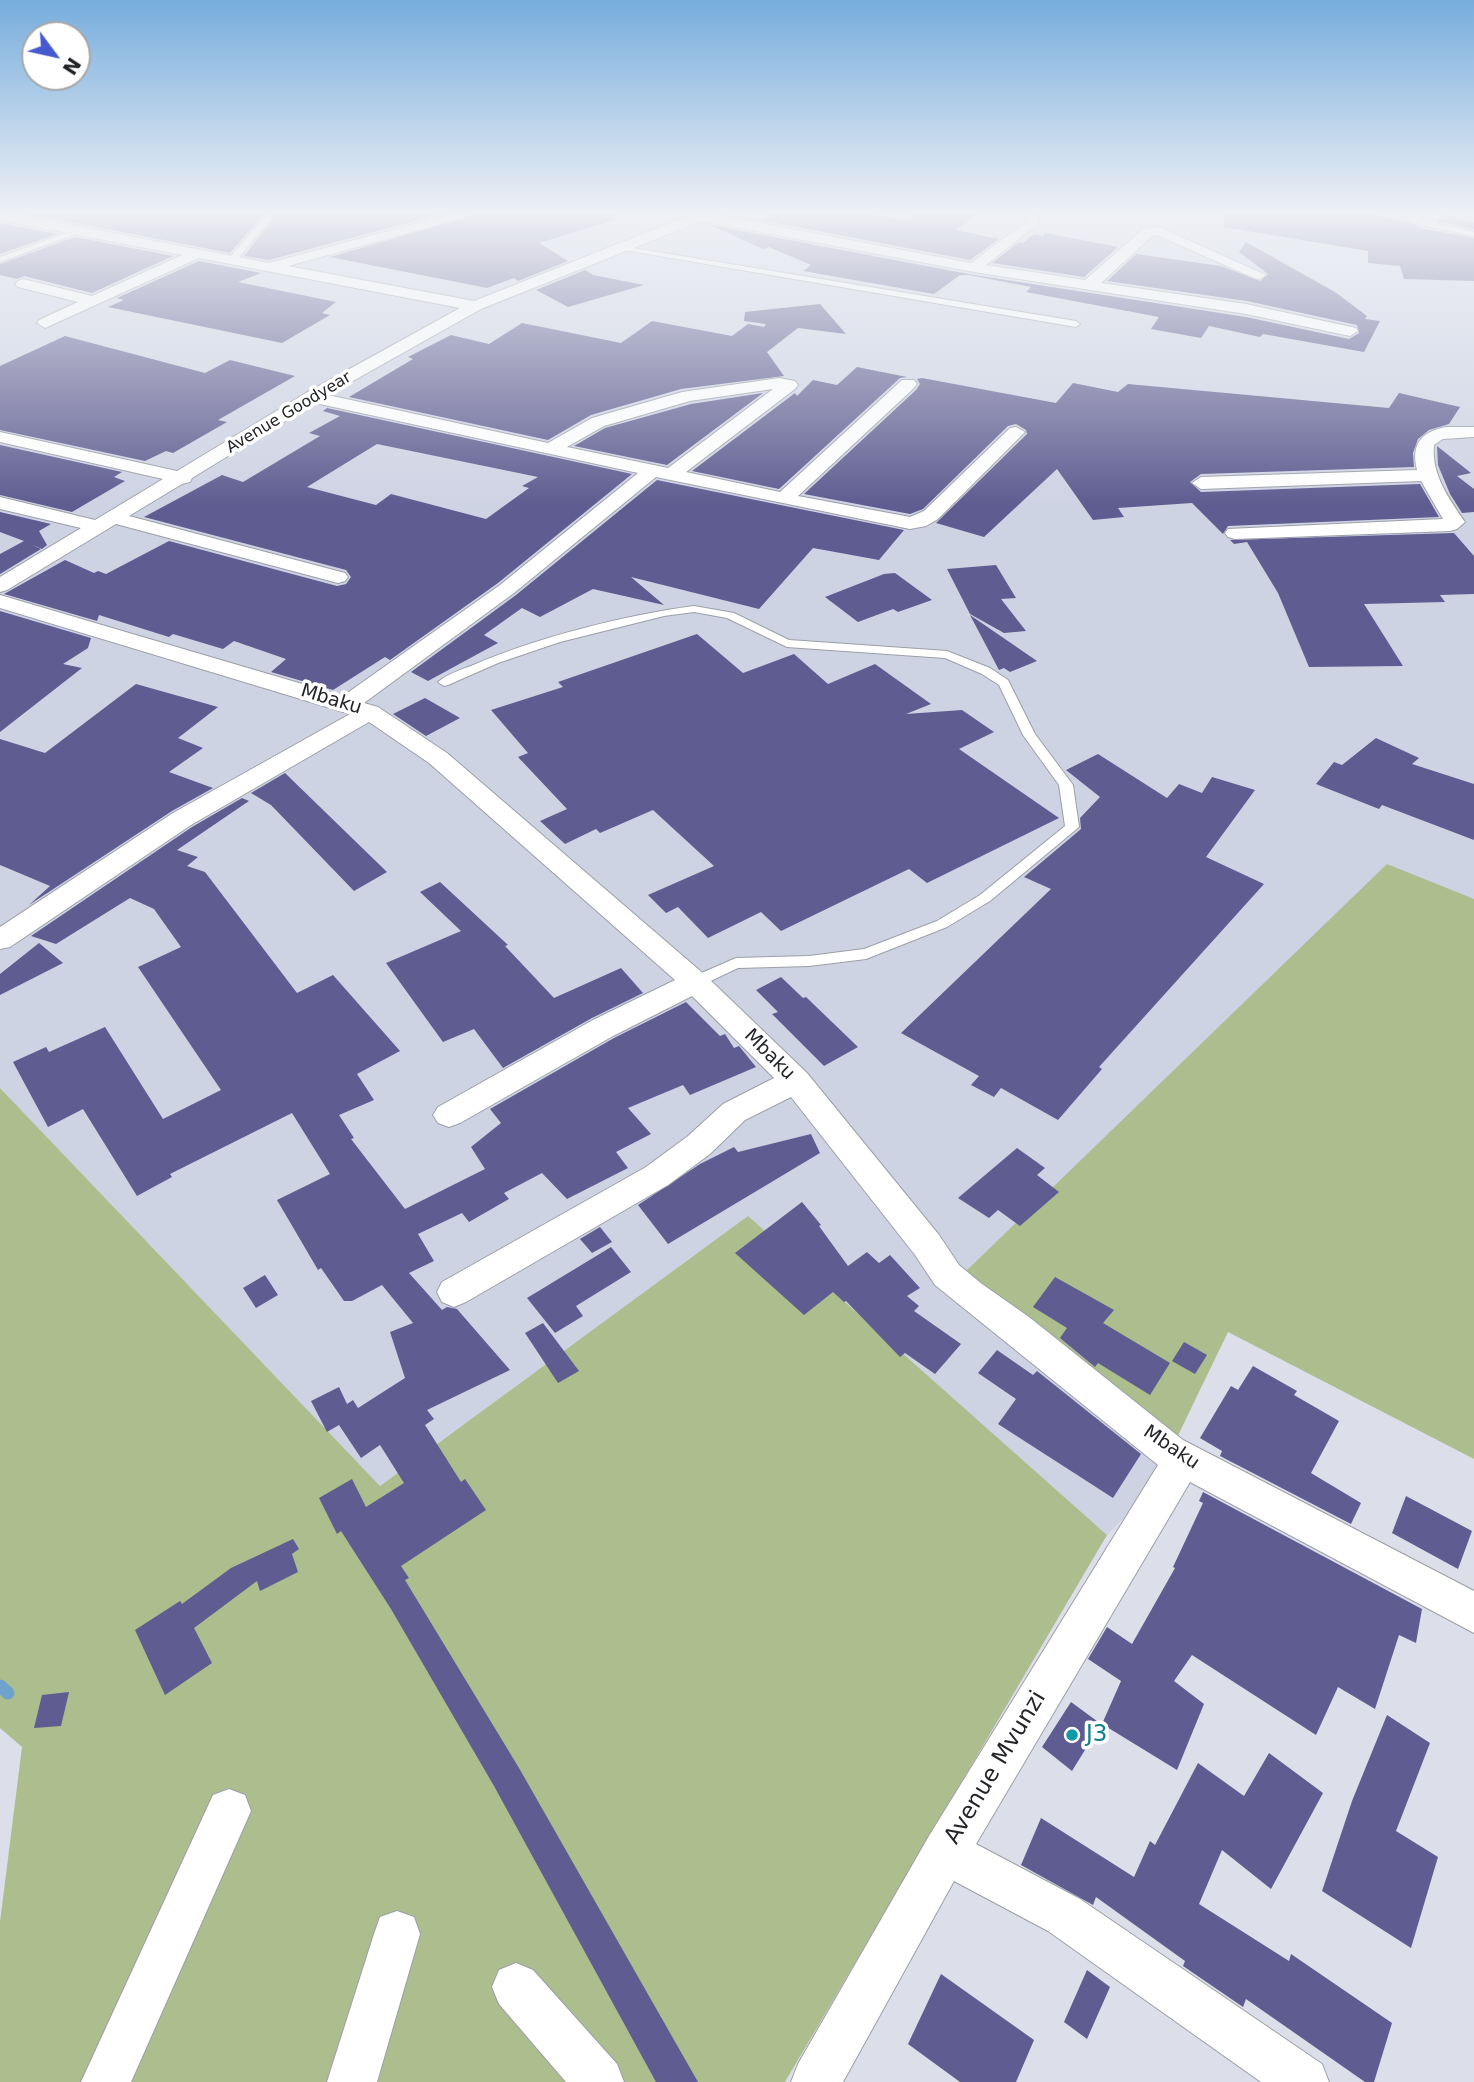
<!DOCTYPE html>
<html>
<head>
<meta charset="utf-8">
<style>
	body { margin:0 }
	#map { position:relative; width:1474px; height:2082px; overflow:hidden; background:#dcdfe9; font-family:"DejaVu Sans",sans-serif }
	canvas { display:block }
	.north { position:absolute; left:21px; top:21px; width:70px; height:70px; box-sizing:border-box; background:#fff; border:2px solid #a7a7a9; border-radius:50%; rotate:123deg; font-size:19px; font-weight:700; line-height:28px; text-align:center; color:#232428 }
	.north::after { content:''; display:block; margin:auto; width:24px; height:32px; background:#455ace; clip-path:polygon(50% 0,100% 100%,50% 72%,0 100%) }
</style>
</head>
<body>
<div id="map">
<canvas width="1474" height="2082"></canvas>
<div class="north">N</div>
</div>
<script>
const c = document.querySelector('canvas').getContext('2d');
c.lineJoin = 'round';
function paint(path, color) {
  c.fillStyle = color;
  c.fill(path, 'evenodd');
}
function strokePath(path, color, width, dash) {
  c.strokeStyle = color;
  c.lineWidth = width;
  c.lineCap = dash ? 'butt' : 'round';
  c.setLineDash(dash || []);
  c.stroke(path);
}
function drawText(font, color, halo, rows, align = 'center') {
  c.font = font + ' "DejaVu Sans",sans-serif';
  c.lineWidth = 7;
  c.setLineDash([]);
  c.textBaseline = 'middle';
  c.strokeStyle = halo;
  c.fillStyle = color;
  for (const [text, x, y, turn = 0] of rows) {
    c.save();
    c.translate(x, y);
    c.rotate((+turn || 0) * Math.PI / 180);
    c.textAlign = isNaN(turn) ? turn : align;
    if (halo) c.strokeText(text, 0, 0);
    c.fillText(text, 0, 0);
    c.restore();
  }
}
const built = new Path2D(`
	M0,214H1474V899L966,1273L1183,1459L1107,1535L748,1217L380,1486L0,1088Z`);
const green = new Path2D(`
	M1387,864L1474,899V1459L1228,1332L1170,1452L962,1275Z
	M0,1088L380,1486L748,1216L1107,1535L785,2082H0V1922L22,1747L0,1728Z`);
const stream = new Path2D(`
	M0,1686L8,1693`);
const building = new Path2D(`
	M30,214H264L230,253Z
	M277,214H440L269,260L244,256Z
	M479,214H615V220L539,243L568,261L518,281L514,278L487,288L330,257Z
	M729,214L765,220L774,214H867L909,221L916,214H978L956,230L999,239L970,260Z
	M1225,214H1365L1411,222L1420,228L1474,238V281L1404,279L1400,266L1368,263V251L1224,227Z
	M1443,215L1474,222V229L1436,221Z
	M0,223L57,234L0,254Z
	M710,225L974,275L1246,317L1349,339L1359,333L1357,325L1247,301L1107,281L1136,254L1221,266L1260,281L1268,274L1239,252L1246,242L1335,292L1367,316L1365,319L1380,321L1364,352L1263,334L1260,337L1209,326L1201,338L1151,329L1159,317L1026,292L1031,287L969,275H960L934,294L803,271L811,265L769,247L763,249Z
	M1045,233L1118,247L1084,277L992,263L1019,242L1023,243L1034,234L1043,236Z
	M75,237L173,256L92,293L24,276L17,279L0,275V264Z
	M199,261L261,273L238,282L336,302L322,313L330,315L282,343L108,307L124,300L117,298Z
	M585,270L593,275L644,285L568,307L536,290Z
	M820,304L846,334L798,328L767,352L784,376L681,389L591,415L548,440L349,397L413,359L408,357L451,335L489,344L522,323L621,343L652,321L732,336L748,324L764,327L766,324L744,321L745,312Z
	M65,336L205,373L230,360L295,376L218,420L227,422L173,453L166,451L145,461L0,430V366Z
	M857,367L907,377L900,378L779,489L692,471L795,393L797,396L813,380L837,385Z
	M922,378L1056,403L1073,383L1118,392L1128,384L1389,408L1399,393L1460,407L1449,424L1429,430L1418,439L1413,453L1414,467L1201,474L1190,482L1201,492L1420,484L1439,517L1228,526L1223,534L1192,503L1118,508L1124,517L1093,520L1057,469L984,537L936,523L1027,434L1026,430L1016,424L1008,426L923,509L910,514L804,494L916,390L920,384L917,379Z
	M763,393L667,465L574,446L605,428L691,404Z
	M327,408L632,474L498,583L390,660L385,657L333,690L271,672L286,659L234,641L223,649L173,634L169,637L99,615L97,621L4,594L65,560L94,573L98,571L106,574L169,541L337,586L346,584L351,577L346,570L144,517L222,475L243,482L320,436L309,433L340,416L323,411ZM377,444L538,477L522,486L529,488L486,519L391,494L376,505L307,487Z
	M0,445L122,472L114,477L125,481L72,512L0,495Z
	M1437,446L1471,473L1457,476L1474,489V512L1462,513L1450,494L1438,465Z
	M657,480L904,530L879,560L813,548L759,609L631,577L664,605L593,589L540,617L522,608L484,635L498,643L428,681L411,672L516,595Z
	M0,512L51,524L39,531L47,545L42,549L30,544L41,549L0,574V554L24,541L0,532Z
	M1454,533L1474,556V594L1440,595L1445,602L1364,604L1403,666L1309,667L1278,593L1247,542L1234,544L1230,540Z
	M996,565L1016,598L1001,599L1026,631L1004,633L970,614L947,569Z
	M895,573L932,600L898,612L893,609L858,622L825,597L884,574Z
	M0,611L91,638L88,648L63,664L82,668L0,732Z
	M970,615L1037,661L1010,672L1004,668L999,670Z
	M697,634L743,673L794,654L828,684L875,664L931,704L906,714L962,710L994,732L959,749L1059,818L927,883L909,869L781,931L761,912L708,938L678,907L666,913L648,895L714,866L653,810L600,833L596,829L565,844L540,821L567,809L518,757L528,753L491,710L563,687L558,682Z
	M136,684L218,707L178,738L203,748L169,772L213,788L172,811L29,905L50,886L0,865V739L45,753Z
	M425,698L460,718L426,736L393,714Z
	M1376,738L1419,758L1412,764L1474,784V840L1382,805L1379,809L1316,784L1334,762L1342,765Z
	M1098,754L1167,798L1179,784L1202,793L1212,777L1255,790L1206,857L1264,884L1099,1067L1102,1069L1058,1120L1001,1088L994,1097L971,1085L979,1076L901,1033L1051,889L1024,877L1081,829L1080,818L1100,797L1066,770Z
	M285,773L387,872L354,891L271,805L251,793Z
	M242,798L249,801L177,850L198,857L187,866L205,872L297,993L333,975L400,1051L357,1074L374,1100L339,1115L354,1138L351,1139L405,1209L485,1169L471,1147L501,1123L490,1109L614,1038L686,1002L720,1036L725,1034L734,1048L739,1046L756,1067L690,1095L683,1085L628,1108L651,1134L616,1152L628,1168L567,1199L542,1173L504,1193L509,1199L469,1222L462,1213L418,1234L434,1261L409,1273L442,1310L447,1307L457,1309L510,1370L427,1410L434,1419L425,1425L461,1482L465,1479L486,1510L401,1566L409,1578L405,1580L519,1768L698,2082H656L494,1786L391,1609L341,1531L337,1534L319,1498L352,1479L366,1507L404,1483L380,1445L361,1458L339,1425L327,1432L311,1401L339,1387L347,1404L353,1400L358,1408L405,1378L390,1332L413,1323L382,1285L352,1301H344L321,1268L318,1270L277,1200L330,1174L292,1113L170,1174L172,1177L137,1196L83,1109L48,1127L13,1062L46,1047L49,1052L105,1027L163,1119L221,1090L138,967L181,947L154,909L130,898L56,944L31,936L192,827Z
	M440,882L508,945L505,946L554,998L621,968L643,993L592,1018L503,1068L474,1029L443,1042L386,963L461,931L420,892Z
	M39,943L63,963L0,995V974Z
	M781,977L803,998L806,997L858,1047L824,1066L772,1014L778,1012L756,990Z
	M811,1134L820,1153L668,1244L638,1205L700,1164L734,1147L738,1152Z
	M1017,1148L1045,1168L1037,1175L1059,1192L1020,1226L998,1210L989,1218L958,1198Z
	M802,1202L821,1225L819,1226L848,1266L867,1252L879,1263L890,1255L920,1288L907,1296L919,1306L914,1311L961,1344L935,1374L905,1353L900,1357L846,1301L844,1302L833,1292L804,1315L735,1253Z
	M600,1227L612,1242L592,1253L580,1239Z
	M611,1247L631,1272L576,1306L583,1316L555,1333L527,1298Z
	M265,1275L278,1295L256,1308L243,1288Z
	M1055,1277L1114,1310L1103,1323L1170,1363L1150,1395L1098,1363L1095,1367L1060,1338L1067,1328L1033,1307Z
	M543,1323L579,1371L558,1383L525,1333Z
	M1184,1342L1207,1355L1195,1374L1172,1361Z
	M997,1350L1033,1375L1037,1371L1141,1454L1113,1498L998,1424L1016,1399L978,1373Z
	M1253,1366L1297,1391L1294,1395L1339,1421L1311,1473L1361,1503L1351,1524L1220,1456L1222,1451L1200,1438L1231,1386L1238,1390Z
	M1203,1492L1422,1609L1416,1643L1399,1635L1375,1709L1338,1687L1316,1735L1192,1655L1174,1681L1204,1704L1177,1770L1102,1724L1121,1681L1088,1659L1107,1627L1132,1644L1175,1568L1173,1567L1203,1503L1199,1501Z
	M1406,1496L1472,1531L1458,1569L1392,1533Z
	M293,1539L299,1549L292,1554L298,1572L260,1591L257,1581L194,1628L212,1663L165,1695L135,1630L180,1601L182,1604L231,1568Z
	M69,1692L61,1726L34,1728L42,1695Z
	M1071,1702L1101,1724L1072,1771L1042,1747Z
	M1387,1715L1430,1743L1396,1831L1438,1857L1411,1948L1322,1891L1352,1801Z
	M1269,1753L1323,1793L1271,1889L1222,1850L1199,1904L1289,1961L1291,1954L1392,2023L1374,2082H1365L1246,1999L1243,2007L1183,1966L1185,1961L1096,1897L1093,1905L1021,1865L1041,1818L1134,1877L1150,1841L1155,1845L1198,1763L1244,1796Z
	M1087,1970L1110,1987L1087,2039L1064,2022Z
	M941,1974L1034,2040L1016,2082H960L908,2044Z`);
const lane = new Path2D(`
	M268,214H275L235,262H229V258Z
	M1402,214H1412L1426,221L1474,232V236L1421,225Z
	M77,229L84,231L0,262V257Z
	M621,246L1076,321L1080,324L1076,327L624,250Z
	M694,606L734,613L789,640L947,651L990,668L1008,680L1035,734L1073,785L1079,827L990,901L947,927L866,959L809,966L738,968L700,986H690L687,982L690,978L736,958L809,956L864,949L937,921L980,895L1065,826L1059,785L1023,735L999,685L982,674L945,658L787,647L727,618L694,612L664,616L560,642L498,663L448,685L444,686L438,682C447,674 460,670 471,666C535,638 625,615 694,606Z`);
const street = new Path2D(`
	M0,214H14L269,263L452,214H477L288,266L474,301L693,214H713L971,263L1034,216L1039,217V223L986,265L1085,280L1143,229L1159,227L1266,275L1259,279L1254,278L1157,235L1152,236L1101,283L1246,304L1356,328L1358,331L1350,336L1246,314L974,272L701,221L481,309L328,395L548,443L592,418L682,392L779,378L795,381L798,385L795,389L686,472L780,492L902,380H914L917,384L914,388L798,496L910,517L924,511L1010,428L1016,427L1025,432L938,519L926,526L910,529L656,477L514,593L364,703L378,707L447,753L705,975L807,1073L939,1235L959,1265L982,1284L1029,1317L1183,1440L1474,1591V1633L1190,1482L976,1844L1080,1899L1322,2064L1329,2082H1261L1048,1931L954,1881L843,2082H791L798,2064L929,1836L1158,1465L935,1285L915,1255L791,1097L745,1120L710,1154L668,1185L466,1302L454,1307L442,1302L437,1292L442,1282L646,1167L688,1136L723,1104L774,1078L692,996L613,1036L460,1123L449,1127L438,1123L433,1115L438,1107L593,1020L675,980L429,763L369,722L191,825L10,947L0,949V927L173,813L350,714L0,608V595L343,696L500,585L638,473L315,403L192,478L190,482L182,484L129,516L345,573L348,577L345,581L338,583L116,524L7,590L0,592V577L81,528L0,509V497L95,520L163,479L0,442V432L177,471L306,393L460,308L199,258L45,328L37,323L39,320L78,302L18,287L15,284L18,281L23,279L92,296L182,255L0,220ZM773,389L668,468L567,447L604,426L690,401Z
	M1446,427H1474V437L1443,439L1434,445C1431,474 1449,499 1465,522L1457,529L1450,531L1235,539L1228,537L1225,533L1228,529L1443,519L1421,481L1201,489L1192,483L1201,477L1417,470C1411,445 1420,432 1446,427Z
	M229,1789L245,1795L251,1811L131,2082H81L213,1795Z
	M397,1911L414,1917L420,1934L377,2082H327L374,1934L380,1917Z
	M516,1963L533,1970L617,2064L624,2082H566L499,2004L492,1987L499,1970Z`);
const markers = [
	[1072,1735,7,"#0f9aa8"]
];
const farStreetnames = [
	["Avenue Goodyear",289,413,-31]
];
const streetNames = [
	["Mbaku",331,700,17],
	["Mbaku",769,1055,45],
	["Mbaku",1171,1448,34]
];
const nearCulturenames = [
	["J3",1086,1735]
];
const nearStreetnames = [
	["Avenue Mvunzi",996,1768,-59]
];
paint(built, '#ced3e4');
paint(green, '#acbd8e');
strokePath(stream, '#6fa2cc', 13);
paint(building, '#5e5c90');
strokePath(lane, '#9c9fa8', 2);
strokePath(street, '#9c9fa8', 2);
paint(lane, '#fff');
paint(street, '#fff');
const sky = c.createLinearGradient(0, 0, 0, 506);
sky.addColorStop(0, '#77addd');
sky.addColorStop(0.42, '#eff1f5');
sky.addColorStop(1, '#eff1f500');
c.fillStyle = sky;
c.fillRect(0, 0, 1474, 506);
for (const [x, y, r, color] of markers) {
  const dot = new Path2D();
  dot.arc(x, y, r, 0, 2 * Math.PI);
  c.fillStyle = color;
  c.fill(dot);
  strokePath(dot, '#fff', 2.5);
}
drawText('16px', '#232428', '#fff', farStreetnames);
drawText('19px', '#232428', '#fff', streetNames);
drawText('23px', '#0d838f', '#fff', nearCulturenames, 'left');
drawText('23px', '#232428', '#fff', nearStreetnames);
</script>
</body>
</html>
